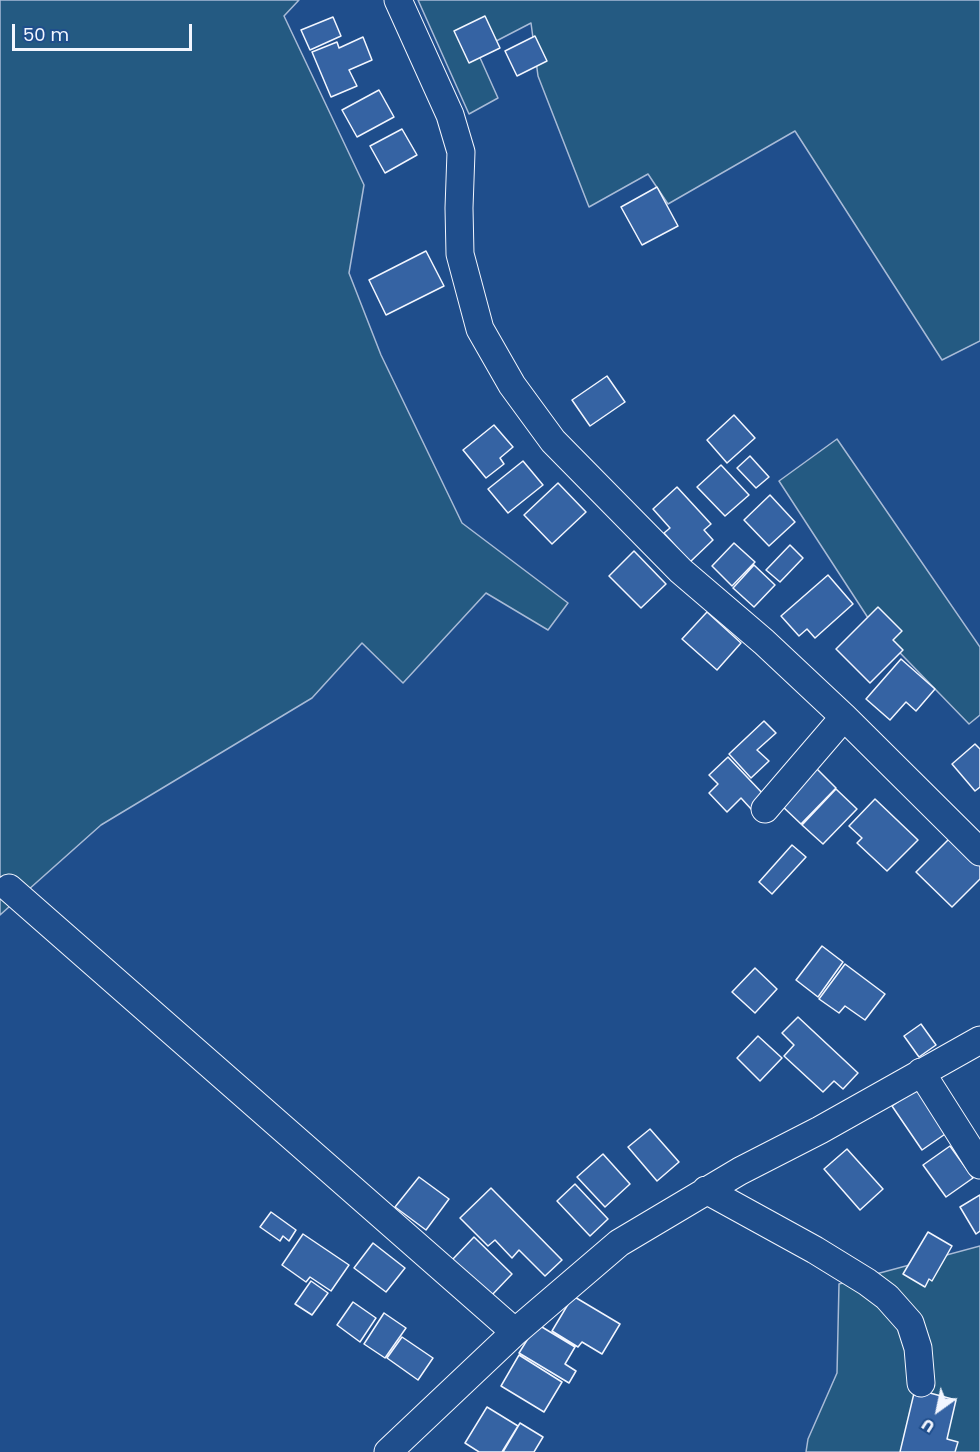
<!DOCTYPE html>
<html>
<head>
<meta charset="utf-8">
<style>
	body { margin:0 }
	#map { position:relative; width:980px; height:1452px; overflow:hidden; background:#1f4e8c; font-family:Poppins,sans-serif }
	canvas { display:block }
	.north { position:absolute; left:908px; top:1380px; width:60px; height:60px; -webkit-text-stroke:4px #1f4e8c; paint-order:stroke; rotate:213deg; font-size:16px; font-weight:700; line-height:24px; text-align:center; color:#f2f6ff }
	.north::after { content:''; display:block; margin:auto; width:21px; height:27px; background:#f2f6ff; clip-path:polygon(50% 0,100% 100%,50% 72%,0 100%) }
	.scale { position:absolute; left:12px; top:24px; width:180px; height:27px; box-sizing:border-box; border:3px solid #f2f6ff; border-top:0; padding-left:8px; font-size:18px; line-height:21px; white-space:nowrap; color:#f2f6ff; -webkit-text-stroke:4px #1f4e8c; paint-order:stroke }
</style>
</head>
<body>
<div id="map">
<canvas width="980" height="1452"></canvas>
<div class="north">U</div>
<div class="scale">50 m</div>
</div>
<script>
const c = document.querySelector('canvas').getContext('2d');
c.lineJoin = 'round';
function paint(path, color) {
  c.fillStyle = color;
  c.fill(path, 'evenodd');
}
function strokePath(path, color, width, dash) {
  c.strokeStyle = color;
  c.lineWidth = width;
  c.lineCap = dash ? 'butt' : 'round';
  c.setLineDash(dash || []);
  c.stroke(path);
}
const green = new Path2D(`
	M0,0H299L284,16L364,185L349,273L381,355L462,523L568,603L548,630L486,593L403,683L362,643L312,698L101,825L0,915Z
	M418,0H980V341L942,360L795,131L668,204L648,174L589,207L538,76L531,23L477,51L498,98L469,114Z
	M837,439L980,647V715L969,724L872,624L779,481Z
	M980,1246V1452H806L808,1439L837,1373L839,1284Z`);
const building = new Path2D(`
	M485,16L500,48L469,63L454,31Z
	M333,17L341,36L310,50L301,30Z
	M535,36L547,61L517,76L505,51Z
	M363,37L372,60L349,70L357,86L331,97L312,52L337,42L339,48Z
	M379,90L394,117L357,137L342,110Z
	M402,129L417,155L385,173L370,146Z
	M657,187L678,226L642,245L621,207Z
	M426,251L444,286L386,315L369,280Z
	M607,376L625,402L590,426L572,400Z
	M734,415L755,438L727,463L707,440Z
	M494,425L513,447L500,458L504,464L486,478L463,450Z
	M750,456L769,477L756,488L737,468Z
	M523,461L543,485L508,513L488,489Z
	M721,465L749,495L725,516L697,487Z
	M558,483L586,512L552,544L524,515Z
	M677,487L711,524L704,530L713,540L690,562L664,533L670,528L653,509Z
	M770,495L795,522L769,546L744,520Z
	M734,543L755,562L732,586L712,566Z
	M790,545L803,558L780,582L766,570Z
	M634,551L666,584L641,608L609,576Z
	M754,565L775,585L754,607L733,588Z
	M828,575L853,604L815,638L807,629L799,636L781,616Z
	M878,607L902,631L893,640L903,650L870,683L836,649Z
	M707,612L741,643L717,670L682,639Z
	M901,659L935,689L916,711L906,702L890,720L866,699Z
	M764,721L776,733L757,750L769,761L751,778L729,754Z
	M975,744L980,749V787L975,791L952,764Z
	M728,757L766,797L752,810L741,798L727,812L709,793L718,784L709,775Z
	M816,768L836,788L801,824L781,805Z
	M836,789L857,809L823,844L802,825Z
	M875,799L918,840L887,871L857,843L862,838L849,826Z
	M953,835L980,862V879L952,907L916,872Z
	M792,845L806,857L772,894L759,882Z
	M822,946L843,962L818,997L796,980Z
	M845,964L885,994L865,1020L845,1006L839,1013L819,999Z
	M755,968L777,989L755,1013L732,992Z
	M798,1017L858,1073L843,1089L834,1081L823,1092L784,1056L794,1045L782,1033Z
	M921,1024L936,1045L919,1057L904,1036Z
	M758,1036L782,1058L760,1081L737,1058Z
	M921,1086L951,1130L922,1150L892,1106Z
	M650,1129L679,1162L657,1181L628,1147Z
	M950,1146L973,1178L946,1197L923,1165Z
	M847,1149L883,1189L860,1210L824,1169Z
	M603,1154L630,1184L605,1207L577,1177Z
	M419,1177L449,1199L426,1230L395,1207Z
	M575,1184L608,1219L590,1236L557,1201Z
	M491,1188L562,1260L545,1276L519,1250L512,1258L495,1240L488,1246L460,1218Z
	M980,1195V1231L976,1234L960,1207Z
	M271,1212L296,1230L289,1241L283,1236L280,1241L260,1227Z
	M928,1232L952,1246L932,1281L929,1279L925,1287L903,1274Z
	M303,1234L349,1265L331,1291L310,1277L306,1282L282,1265Z
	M474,1237L512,1274L490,1297L452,1260Z
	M373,1243L405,1268L386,1292L354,1268Z
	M311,1281L328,1293L312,1315L295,1304Z
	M573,1296L620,1324L602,1354L582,1342L578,1347L552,1331Z
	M353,1302L376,1318L360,1342L337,1325Z
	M384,1313L406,1328L385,1358L364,1344Z
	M537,1324L575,1347L565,1364L576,1371L569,1383L519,1353Z
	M402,1337L433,1358L418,1380L387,1358Z
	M519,1355L562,1382L544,1412L501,1386Z
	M915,1389L956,1400L947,1439L958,1442L955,1452H900Z
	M487,1407L518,1426L502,1452H479L465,1443Z
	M520,1423L543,1437L534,1452H503Z`);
const minor = new Path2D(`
	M398,0L450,115L461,152L459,208L460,254L480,329L512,385L553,441L681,571L764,642L844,717L980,852
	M765,809L844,717
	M9,888L515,1332
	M921,1072L980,1165
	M706,1190L815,1250L867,1282L887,1297L910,1323L918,1348L921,1383
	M388,1452L515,1332L619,1243L740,1171L820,1130L980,1040`);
paint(green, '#245a82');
strokePath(green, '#a8bbd7', 1.5);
paint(building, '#3563a3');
strokePath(building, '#f2f6ff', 1.5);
strokePath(minor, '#f2f6ff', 29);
strokePath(minor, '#1f4e8c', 27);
</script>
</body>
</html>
